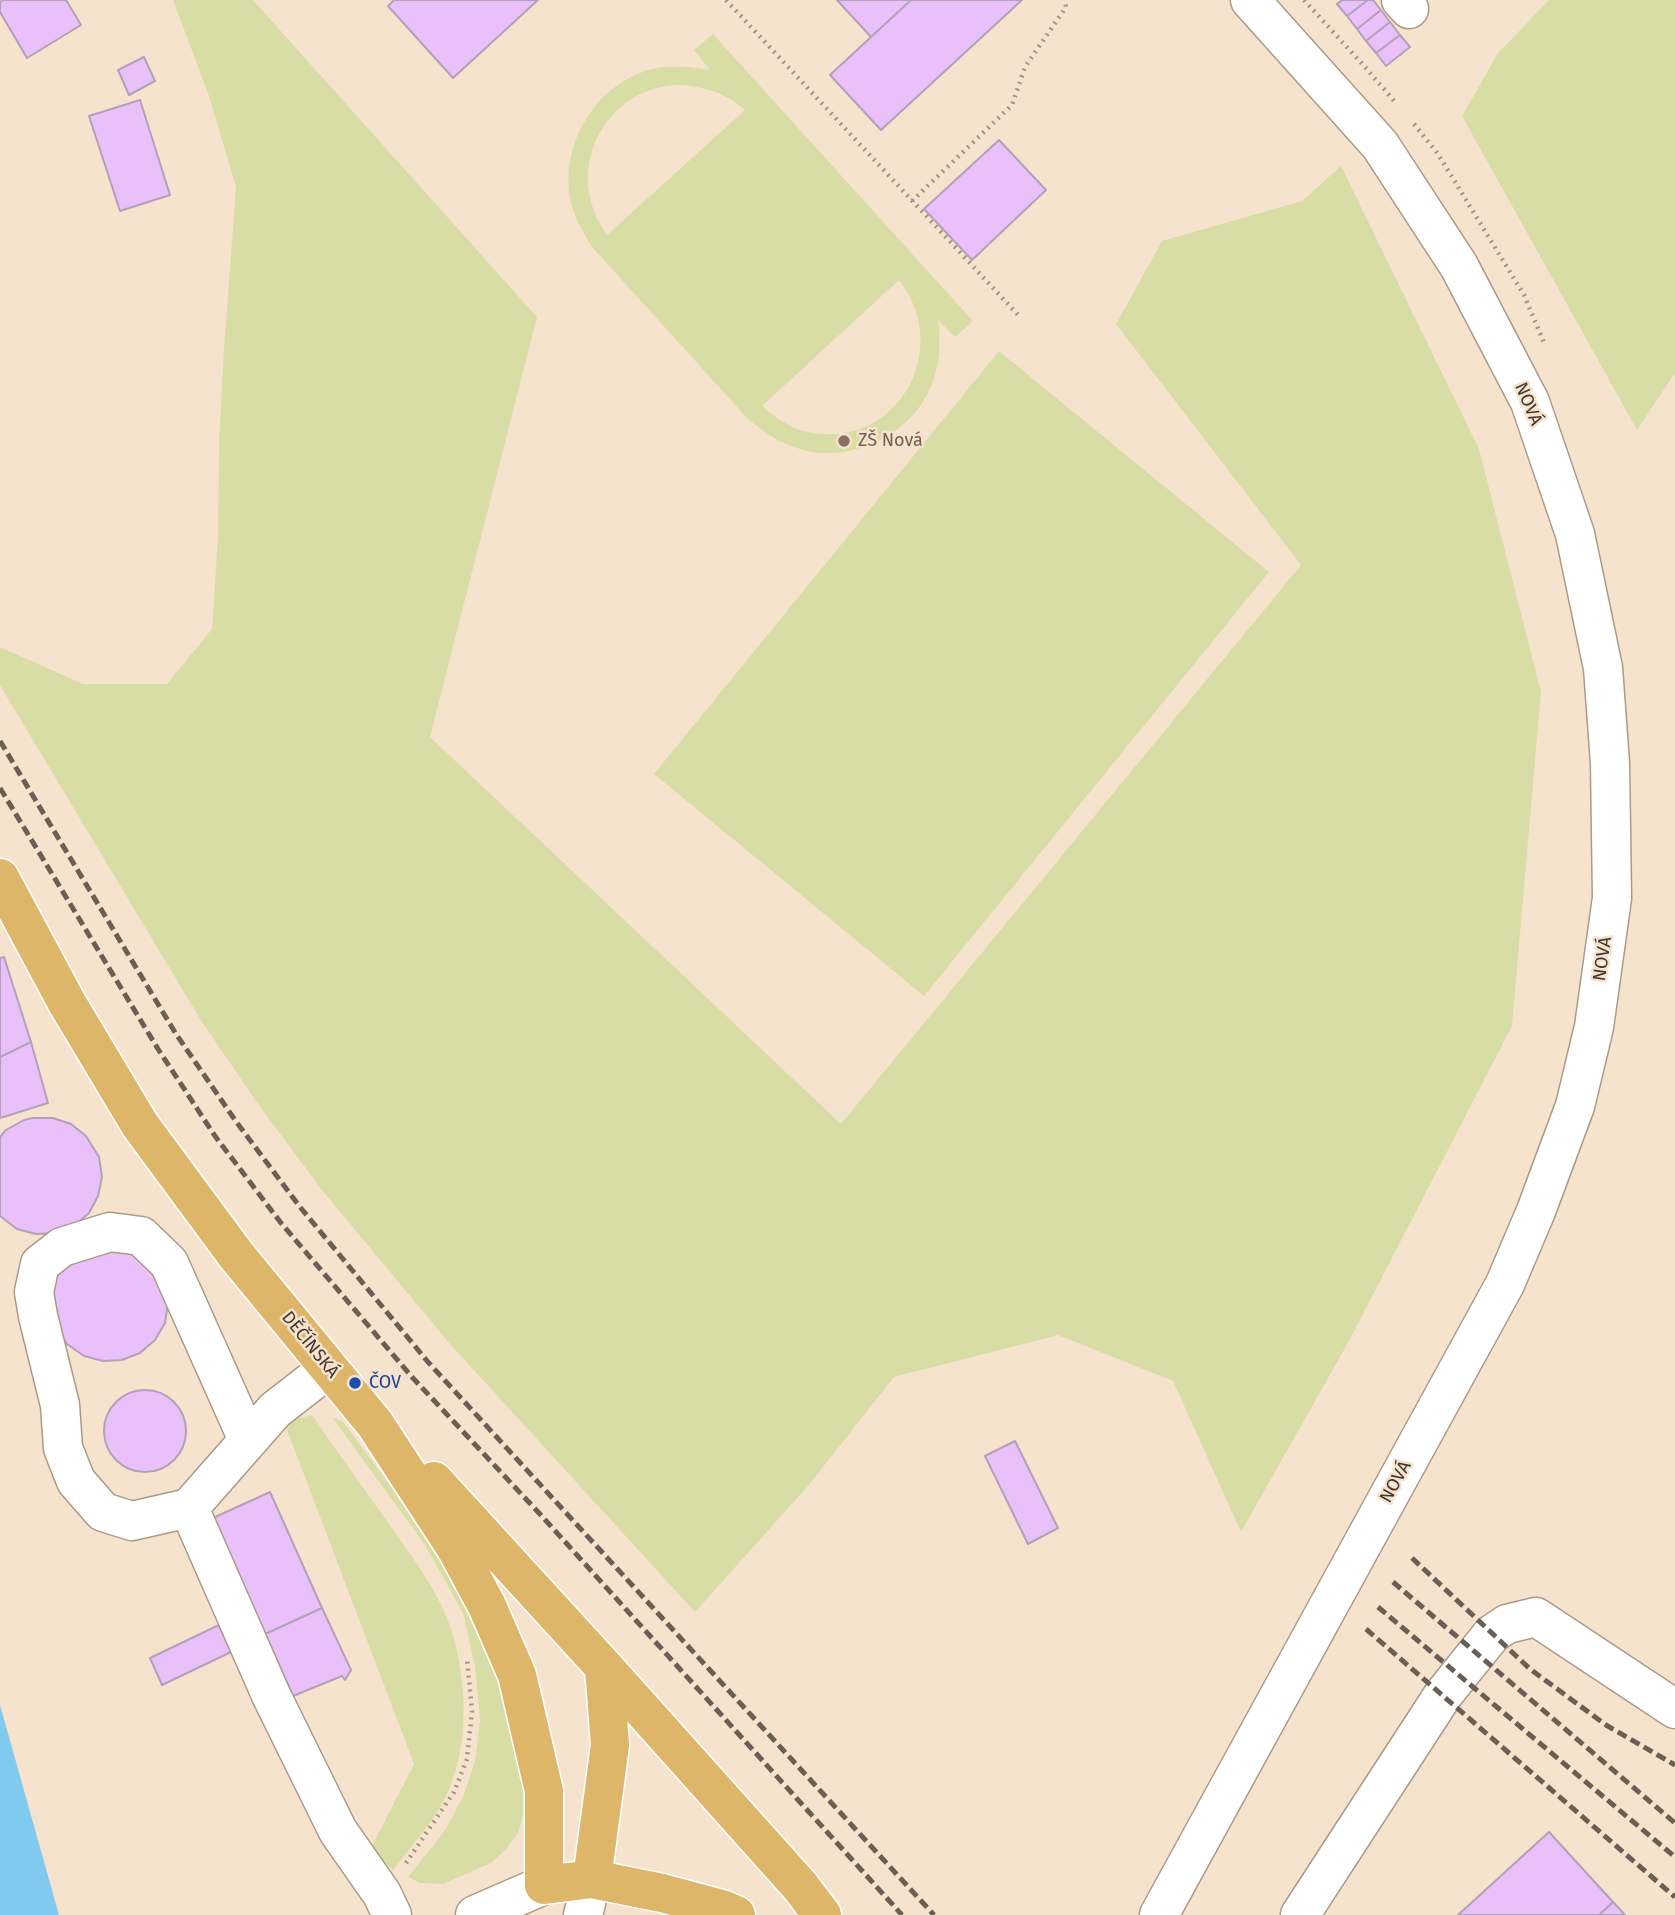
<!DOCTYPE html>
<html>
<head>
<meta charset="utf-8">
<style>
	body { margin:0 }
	canvas { display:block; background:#f6e3ce }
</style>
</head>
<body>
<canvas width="1675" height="1915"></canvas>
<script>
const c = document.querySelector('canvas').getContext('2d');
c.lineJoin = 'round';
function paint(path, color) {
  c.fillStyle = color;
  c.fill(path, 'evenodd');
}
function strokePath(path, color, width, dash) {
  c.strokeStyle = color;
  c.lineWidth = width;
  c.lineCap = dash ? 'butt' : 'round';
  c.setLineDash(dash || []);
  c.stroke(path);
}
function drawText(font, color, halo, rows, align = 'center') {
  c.font = font + ' "Fira Sans",sans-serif';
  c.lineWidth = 5;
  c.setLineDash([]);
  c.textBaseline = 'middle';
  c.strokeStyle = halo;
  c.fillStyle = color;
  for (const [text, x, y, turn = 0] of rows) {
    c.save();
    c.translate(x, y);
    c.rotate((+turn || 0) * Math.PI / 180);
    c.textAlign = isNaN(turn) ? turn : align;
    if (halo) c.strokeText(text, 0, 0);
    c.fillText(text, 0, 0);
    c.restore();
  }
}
const green = new Path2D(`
	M173,0H253L537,317L430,737L841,1124L1301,565L1116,324L1162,241L1302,201L1341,166L1479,449L1541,692L1512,1026L1349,1341L1241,1532L1173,1381L1058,1335L894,1377L808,1486L695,1612L450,1344L322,1190L258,1104L200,1019L0,685V647L83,684H167L212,629L218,538L219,444L224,349L236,187L209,96Z
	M1549,0H1675V373L1637,430L1462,116L1498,53Z
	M713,34L973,321L955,337L938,320C941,342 940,363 932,384C912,436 847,467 794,447C776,441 763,431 748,419L592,247C584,233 575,219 571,203C558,145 597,80 657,68C675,65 692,67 710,70L694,50ZM683,85C708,88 725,93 745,110L607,235C600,224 594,214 591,201C578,151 610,98 661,87C668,85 675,85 683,85ZM899,280C955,352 894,454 803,431C787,426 774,416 762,406Z
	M999,351L1269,572L924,996L654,774Z
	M312,1415C337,1451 363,1488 389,1524C413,1558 441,1594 453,1635C467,1686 469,1743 448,1792C436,1820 411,1846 393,1870L370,1850L414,1764L284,1422Z
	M332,1417L343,1422L431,1540L485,1631L517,1739L523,1784V1815L518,1833L507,1848L491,1863L443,1884L420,1883L408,1877L444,1832L463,1797L475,1761L480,1720L475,1666L463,1613L425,1545Z`);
const water = new Path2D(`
	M0,1705L59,1915H0Z`);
const building = new Path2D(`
	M3,0H66L81,25L27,58L0,12V2Z
	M394,0H538L453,78L388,6Z
	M837,0H911L871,37Z
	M911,0H1022L881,130L830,75Z
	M1342,0H1368L1347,16L1337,4Z
	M1368,0H1373L1381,10L1357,29L1347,16Z
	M1381,10L1390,22L1366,41L1357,29Z
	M1390,22L1400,35L1376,53L1366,41Z
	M1400,35L1410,47L1386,66L1376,53Z
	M144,57L155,81L129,95L118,70Z
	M140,100L170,195L120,211L89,116Z
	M999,140L1046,190L972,260L924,209Z
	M4,957L31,1042L0,1057V958Z
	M31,1042L48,1103L0,1118V1057Z
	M33,1118H53L71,1124L86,1136L99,1157L102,1177L98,1196L89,1213L74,1226L56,1233L36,1234L17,1229L0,1216V1137L6,1130L24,1120Z
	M99,1245L138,1251L164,1280L168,1303L165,1323L155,1340L140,1353L122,1360L103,1361L84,1356L67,1344L56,1328L52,1290L59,1271Z
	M104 1431a41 41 0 1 1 82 0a41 41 0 1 1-82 0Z
	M1015,1441L1058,1528L1028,1544L985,1456Z
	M270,1492L322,1608L265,1634L213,1518Z
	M322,1608L351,1670L345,1680L342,1676L293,1696L265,1634Z
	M219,1625L231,1652L162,1685L150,1658Z
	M1549,1832L1613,1902L1599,1915H1458Z
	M1613,1902L1625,1915H1599Z`);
const path = new Path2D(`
	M726,0L1019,316
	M1304,0L1365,67L1395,102
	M1414,124L1438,154L1524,295L1545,345
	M912,201L1012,105L1025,67L1066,7L1065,0
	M406,1863L454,1792L467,1759L472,1711L467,1659`);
const minor = new Path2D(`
	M1401,0L1409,9
	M248,1440L169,1263L141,1236L110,1232L62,1247L40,1264L34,1292L38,1316L60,1405L63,1448L76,1481L103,1512L132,1521L189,1508L275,1410L329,1368
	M189,1508L271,1695L338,1831L382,1894L392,1915
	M475,1915L544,1885
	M583,1915L592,1879
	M1159,1915L1505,1284L1536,1211L1575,1106L1594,1027L1612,898L1610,763L1603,668L1575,534L1530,402L1459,266L1380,145L1250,0
	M1300,1915L1443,1695L1459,1675L1492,1634L1507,1624L1536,1617L1675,1709`);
const major = new Path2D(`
	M0,878L67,1003L140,1125L236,1255L375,1424L457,1550L487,1606L517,1675L544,1791V1885L592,1879L662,1893L722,1909L736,1915
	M434,1481L604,1667L800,1886L822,1915
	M592,1879L610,1745L604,1667`);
const rail = new Path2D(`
	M0,741L176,1034L235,1120L300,1207L428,1362L934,1915
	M0,788L158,1049L215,1136L281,1223L412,1377L539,1513L902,1915
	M1412,1558L1530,1669L1606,1725L1675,1765
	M1393,1582L1675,1823
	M1378,1607L1675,1857
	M1366,1629L1675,1897`);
const markers = [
	[844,441,7,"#8d6e63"],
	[355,1383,7,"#1a4fb4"]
];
const streetNames = [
	["NOVÁ",1528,404,67],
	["NOVÁ",1603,959,-82],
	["DĚČÍNSKÁ",310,1345,51],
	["NOVÁ",1396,1482,-61]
];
const educationNames = [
	["ZŠ Nová",858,441]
];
const transitNames = [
	["ČOV",369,1383]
];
paint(green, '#d8dda5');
paint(water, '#81caef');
paint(building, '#e9c0fa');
strokePath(building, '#b1a2b7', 2);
strokePath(minor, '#ac9a87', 41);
strokePath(major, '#fff', 41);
strokePath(path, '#a39586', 4.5, [2, 5]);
strokePath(minor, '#fff', 38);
strokePath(major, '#deb66a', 38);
strokePath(rail, '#6a5f54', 5, [10, 5]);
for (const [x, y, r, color] of markers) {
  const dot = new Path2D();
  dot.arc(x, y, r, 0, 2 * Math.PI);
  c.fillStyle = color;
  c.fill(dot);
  strokePath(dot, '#f6e3ce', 2.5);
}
drawText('18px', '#413931', '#f6e3ce', streetNames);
drawText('18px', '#785e54', '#f6e3ce', educationNames, 'left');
drawText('18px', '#164399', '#f6e3ce', transitNames, 'left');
</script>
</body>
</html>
